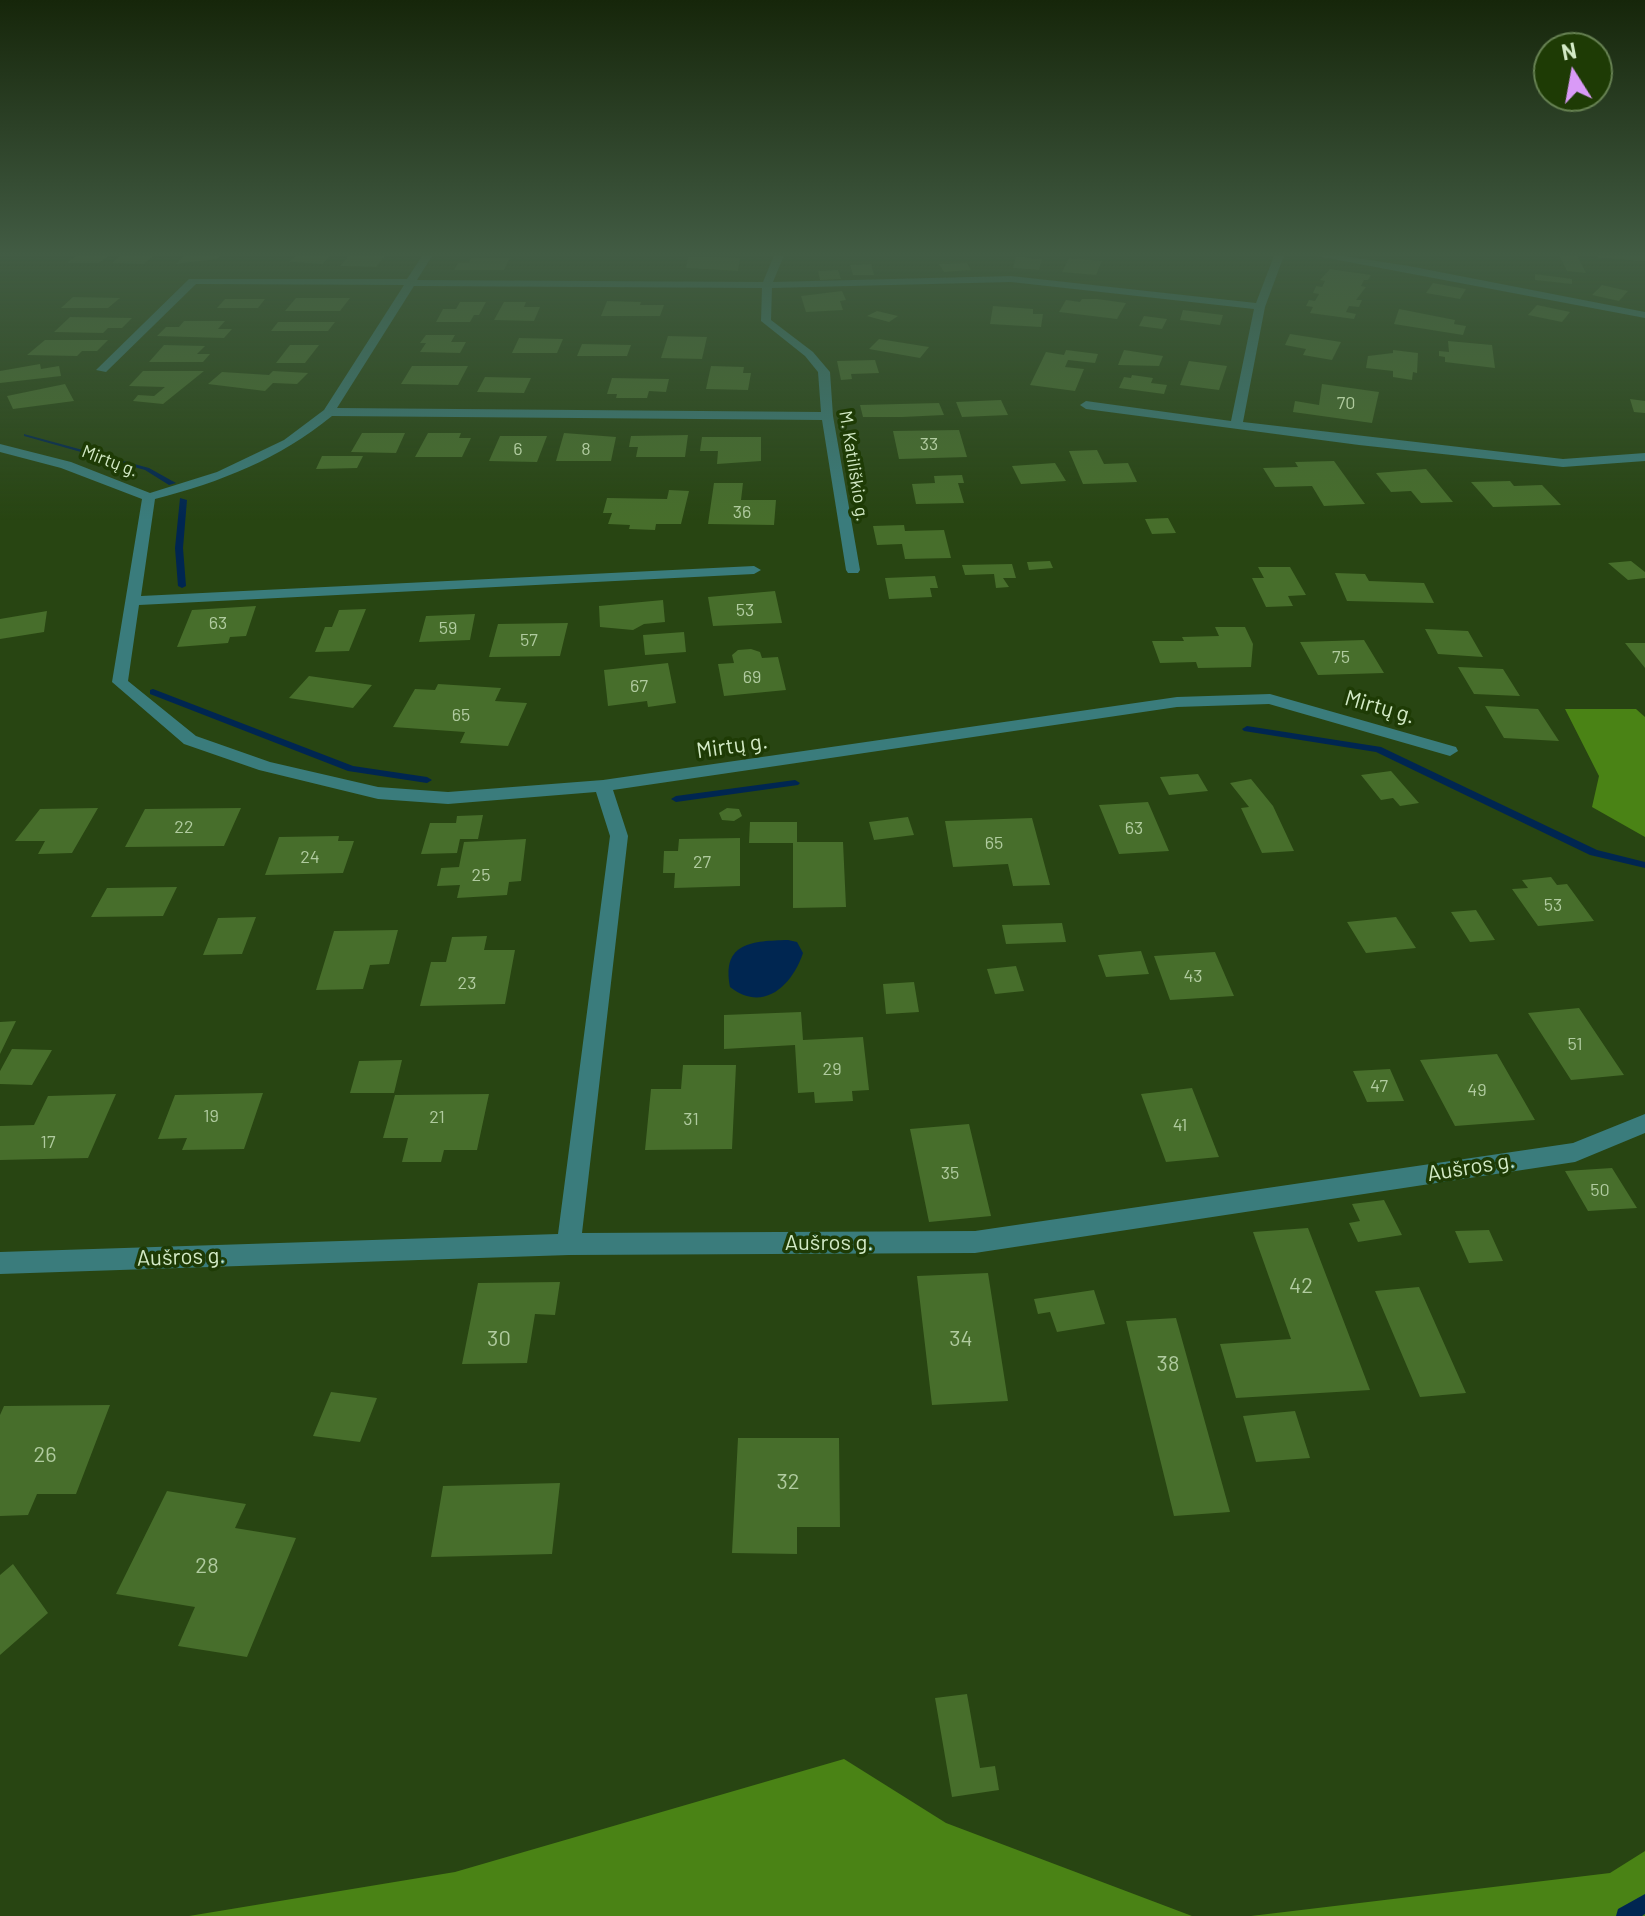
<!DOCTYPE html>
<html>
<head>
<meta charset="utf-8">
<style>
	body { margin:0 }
	#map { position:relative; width:1645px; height:1916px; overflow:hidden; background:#284512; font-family:Barlow,sans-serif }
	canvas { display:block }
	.north { position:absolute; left:1533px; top:32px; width:80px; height:80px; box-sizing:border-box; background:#1e3b05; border:2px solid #668152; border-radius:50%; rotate:349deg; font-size:22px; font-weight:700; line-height:32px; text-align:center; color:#d3eac6 }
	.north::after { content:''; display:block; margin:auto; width:28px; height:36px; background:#d99af7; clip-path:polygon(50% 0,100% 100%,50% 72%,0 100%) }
</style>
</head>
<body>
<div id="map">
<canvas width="1645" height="1916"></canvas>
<div class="north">N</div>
</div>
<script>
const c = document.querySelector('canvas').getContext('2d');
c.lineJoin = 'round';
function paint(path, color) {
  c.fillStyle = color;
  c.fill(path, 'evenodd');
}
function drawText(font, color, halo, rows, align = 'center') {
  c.font = font + ' Barlow,sans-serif';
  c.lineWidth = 7;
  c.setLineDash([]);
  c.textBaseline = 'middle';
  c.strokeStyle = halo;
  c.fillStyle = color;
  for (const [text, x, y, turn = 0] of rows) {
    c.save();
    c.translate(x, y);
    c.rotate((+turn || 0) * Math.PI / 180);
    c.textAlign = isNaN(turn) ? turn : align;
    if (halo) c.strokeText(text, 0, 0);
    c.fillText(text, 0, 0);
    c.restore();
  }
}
const forest = new Path2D(`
	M1565,709H1636L1645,717V837L1592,807L1599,776Z
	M844,1759L946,1823L1192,1916H189L455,1872Z
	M1645,1851V1916H1251L1610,1873Z`);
const water = new Path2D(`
	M788,940L797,942L803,953C792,986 763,1013 730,987C721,942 753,941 788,940Z`);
const stream = new Path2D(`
	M24,434L149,468L176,483L169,485L145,470L24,436Z
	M180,498L187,500L183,548L186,586L182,588L178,586L175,548Z
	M153,689L353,766L427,777L432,780L427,783L348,771L150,694V690Z
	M1247,726L1381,747L1597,850L1645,862V868L1590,855L1376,752L1244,731L1242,729Z
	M795,780L800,783L798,785L676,802L671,799L676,796Z
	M1645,1894V1914L1642,1916H1616L1618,1909Z`);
const building = new Path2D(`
	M79,253H112L99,263H67Z
	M124,253H171L167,256H153L144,264L112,263Z
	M187,253H223L217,259L176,264Z
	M300,253H323L331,254L323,264L289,262Z
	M351,253H387L376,267L340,266Z
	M1558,253H1576L1586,273L1567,271Z
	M1597,253H1645V261L1599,258Z
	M688,257L740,258L738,271L686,268Z
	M1016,257L1042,259L1039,270L1013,268Z
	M471,258H510L504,270H454L458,263H469Z
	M1069,258L1102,261L1096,275L1062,272Z
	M967,263L971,270L944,272L939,264Z
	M871,264L874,275H853L850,265Z
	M1330,269L1371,275L1368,280H1364L1361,286L1366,287L1356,300H1362L1359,307L1349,306L1346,312L1356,314L1354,319L1310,313L1313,307L1306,306L1309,300L1315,301L1319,294L1313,293L1316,286L1322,287L1325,281L1320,280Z
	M838,270L841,279L820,280L818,271Z
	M1535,274L1572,279V284L1535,280Z
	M1433,283L1466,289L1460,299L1426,293Z
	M1602,285L1628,291L1619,301L1592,295Z
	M842,291L846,300L840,301L843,310L806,312L801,296Z
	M73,297L120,298L108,308H61Z
	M296,298H350L340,311H285Z
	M225,299H265L258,308H217Z
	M1082,299H1097L1126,303L1117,319L1059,312L1066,300L1080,302Z
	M607,301L641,302L640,305H664L660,316H601Z
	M460,302H486L479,315H474L470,322H436L443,309H456Z
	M504,302H526L524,307H540L534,321L494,320Z
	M1537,305L1570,312L1562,322L1528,315Z
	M993,306L1033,309V314H1043L1041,327L990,324Z
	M1399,309L1455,320L1454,324L1466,326L1463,335L1394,324Z
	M1183,310L1223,315L1220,325L1180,320Z
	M877,311L898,316L889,322L867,316Z
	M1144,316L1167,319L1162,329L1139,326Z
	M70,317L132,318L122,328H108L103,333L54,332Z
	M184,321H225L218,329H232L224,338L157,336L166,327H179Z
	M278,322H335L328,331H271Z
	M1290,334L1341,342L1332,360L1303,355L1306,349L1285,345Z
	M426,335H455L451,342H466L460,353L420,352L426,343H420Z
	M668,336L707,337L702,359L661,358Z
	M519,338L563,339L557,353H512Z
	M879,339L929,347L920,358L869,349Z
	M45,340H108L97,351H82L77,356L27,355Z
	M1448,341L1492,345L1495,368L1445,362V357L1439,356V351L1449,352Z
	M582,344L631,345L627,356H577Z
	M164,345L205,346L197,354H210L203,362H149Z
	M290,345H319L305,363H276Z
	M1066,350L1098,354L1095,363L1068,360L1065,367L1084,369L1075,391L1030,385L1046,352L1064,355Z
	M1124,350L1163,356L1159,366L1118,365Z
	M1393,350L1418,353L1417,373L1413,372L1412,380L1393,377V371L1366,368L1368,356L1393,353Z
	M875,360L879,373L851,374L852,379L841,380L837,361Z
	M1189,361L1227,366L1219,390L1180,385Z
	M40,364L41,369L59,366L61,376L0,383V371Z
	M412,366H468L458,385L401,384Z
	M711,366L744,367L743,373H751L748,390L706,389Z
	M143,371H204L163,404L133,401L138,395L154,396L165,387L129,386Z
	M273,371L308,373L297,384L273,383L265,391L208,384L222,372L269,375Z
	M1132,375L1153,378L1151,383L1167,385L1164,394L1119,388L1124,377L1131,378Z
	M485,377L531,378L524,393L477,392Z
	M612,378L669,379L666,392L649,391L647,398H616L617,394H607Z
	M65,384L74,401L13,409L7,396Z
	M1322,384L1379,392L1372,423L1293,412L1295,401L1319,405Z
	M1630,399L1645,401V413L1634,412Z
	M1001,400L1008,415L962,417L956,402Z
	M939,403L944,415L902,417H863L860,405Z
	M959,430L967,457L899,459L893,431Z
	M362,433H405L396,453L351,452Z
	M428,433H461L459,438H471L462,457H415Z
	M564,433L616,437L611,461H556Z
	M688,435L685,457H636L638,447H629L631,436Z
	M500,436H547L537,462L489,461Z
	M702,437H761V461L717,464L718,451H700Z
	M1097,450L1104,464L1128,463L1137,482L1083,484L1069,451Z
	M322,456H363L357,468L316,469Z
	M1334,461L1365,504L1324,506L1312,486L1275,487L1263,468L1298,467L1295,462Z
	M1055,463L1066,481L1021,484L1012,466Z
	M1426,469L1453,502L1421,503L1411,491L1391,492L1376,473Z
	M962,475L964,483H958L964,503L916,504L912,484L935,483L934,476Z
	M1510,481L1514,486L1542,485L1561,505L1493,507L1471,482Z
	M714,483H743L741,500H776L774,525L708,524Z
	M669,490L689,491L681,524H656L655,530L629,529L630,525L608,524L612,513H603L607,498L667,499Z
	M1168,518L1176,533L1152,534L1145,519Z
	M904,525L905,531L944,530L951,558L905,559L902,544L877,545L873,526Z
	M1050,561L1053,568L1029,570L1027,562Z
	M1631,561L1645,572V578L1628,580L1608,563Z
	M1012,564L1016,578H1003L1009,587L996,588L994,574L965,575L962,565Z
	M1258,567H1290L1306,595L1288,596L1293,606L1266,607L1252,578H1264Z
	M1335,573L1365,574L1369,581L1424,583L1434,603L1347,601Z
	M935,576L938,588H930L932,597L889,599L885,578Z
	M775,591L782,623L713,626L708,597Z
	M663,600L665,622L644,624L633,630L600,627L599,606Z
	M256,606L246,636L230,637L228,643L177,647L192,610Z
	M366,609L349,651L315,652L325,627H332L339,610Z
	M47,611L44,632L0,639V619Z
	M475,614L470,640L419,642L426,616Z
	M568,623L560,656L489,657L498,624Z
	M1215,627H1245L1253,644L1251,667L1198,668L1196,662L1160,663L1152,641H1184L1182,637L1219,636Z
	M1425,629L1468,631L1483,657L1438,654Z
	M684,632L686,652L645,655L643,635Z
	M1364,640L1384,673L1318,675L1300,642Z
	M1625,643H1645V668Z
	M751,649L760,652L762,658L778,657L786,690L724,696L718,664L734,663L732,655L738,650Z
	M668,663L676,703L648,707L647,701L608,706L604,670Z
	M1458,667L1503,669L1520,696L1474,694Z
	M309,676L372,685L353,708L289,698Z
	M438,684L501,688L495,701L527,703L508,746L460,743L465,732L393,727L415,689L435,690Z
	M1485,706L1538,709L1559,741L1504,738Z
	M1391,771L1419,803L1400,806L1393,798L1381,800L1361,775Z
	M1198,774L1208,791L1169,795L1160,777Z
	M1251,779L1273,806L1294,851L1262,853L1241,808L1249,807L1230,783Z
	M1148,802L1169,851L1119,854L1099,805Z
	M98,808L72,853L38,854L45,841H15L40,809Z
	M241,808L224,846L125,847L145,809Z
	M727,808L739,809L742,816L734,821L722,820L719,813Z
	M483,815L478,839H460L457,853L421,854L430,823H456L457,816Z
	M908,817L914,835L874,840L869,822Z
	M1032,818L1050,885L1013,886L1008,864L953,867L945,821Z
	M750,822H797V842H843L846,907L793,908V843H749Z
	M339,836L338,841H354L343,873L265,875L279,837Z
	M740,838V886L674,888L675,873H663L664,851H678L679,839Z
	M526,839L521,881L509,882L507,895L457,898L460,885L437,886L441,868L459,867L464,842Z
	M1551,877L1557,885L1567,884L1594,921L1538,926L1512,889L1528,888L1522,880Z
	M177,887L163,916L91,917L107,888Z
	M1476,910L1495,940L1470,942L1451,912Z
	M256,917L242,954L203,955L218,918Z
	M1396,917L1416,948L1366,953L1347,922Z
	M1062,923L1066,942L1006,944L1002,925Z
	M398,930L389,964L370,965L363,989L316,990L334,931Z
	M487,936L484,950H515L505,1004L420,1006L431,962H446L452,937Z
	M1141,951L1149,974L1106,977L1098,955Z
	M1215,952L1234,996L1170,1000L1154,956Z
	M1016,966L1024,991L995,994L987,969Z
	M914,982L919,1012L886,1014L883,984Z
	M1579,1008L1624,1075L1571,1080L1528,1013Z
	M801,1012L803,1040L863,1037L869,1090L852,1091L853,1101L815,1103L814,1092L798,1093L795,1045L724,1049V1015Z
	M16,1021L0,1054V1022Z
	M12,1049L52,1050L32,1085L0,1084V1071Z
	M1497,1054L1535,1120L1455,1126L1420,1060Z
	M402,1060L394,1093H350L359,1061Z
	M683,1065H736L732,1149L645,1150L651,1089H681Z
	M1390,1069L1404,1101L1367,1102L1353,1071Z
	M1192,1088L1219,1157L1166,1162L1141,1094Z
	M263,1093L244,1149L182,1150L187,1138L158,1139L175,1095Z
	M116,1094L88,1158L0,1160V1126L34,1125L48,1096Z
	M489,1094L477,1150H444L441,1162H402L408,1138H383L395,1095Z
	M969,1124L991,1216L929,1222L910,1129Z
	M1612,1168L1637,1208L1588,1211L1565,1171Z
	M1384,1200L1402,1235L1358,1242L1349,1223L1360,1221L1352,1204Z
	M1308,1228L1370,1390L1236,1398L1220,1344L1291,1339L1253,1232Z
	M1489,1230L1503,1261L1469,1263L1455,1231Z
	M988,1273L1008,1401L932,1405L917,1276Z
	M560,1282L555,1315L535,1314L527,1363L462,1364L478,1283Z
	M1419,1287L1466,1393L1420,1397L1375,1291Z
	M1094,1290L1105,1324L1057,1332L1050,1312L1038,1314L1034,1299Z
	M1176,1318L1230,1512L1174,1516L1126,1321Z
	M331,1392L377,1398L360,1442L313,1436Z
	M110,1405L76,1494H37L28,1515L0,1516V1415L4,1406Z
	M1295,1411L1310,1458L1256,1462L1243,1416Z
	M738,1438H839L840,1527H797V1554L732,1553Z
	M560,1483L552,1554L431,1557L443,1486Z
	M167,1491L246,1504L235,1528L296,1538L247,1657L178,1646L195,1607L116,1594Z
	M13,1564L48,1613L0,1655V1575Z
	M967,1694L980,1768L995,1766L999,1790L952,1797L935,1698Z`);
const street = new Path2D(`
	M424,253H434L417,280L763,282L775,253H785L773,282L1011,276L1256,303L1275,253H1285L1265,307L1243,422L1563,459L1645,453V461L1563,467L1359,445L1086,409L1080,405L1086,401L1231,421L1254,309L1011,282L772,288L771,320L813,352L830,372L833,416L860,570L858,573H848L846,570L822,420L332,416C279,459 221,482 155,499L141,596L754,566L761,570L754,574L139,605L128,681L196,736L270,762L378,787L448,792L603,780L1177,697L1270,694L1456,747L1458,751L1450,756L1269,704L1177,707L613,790L628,836L582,1233L975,1231L1573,1143L1645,1114V1133L1575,1162L975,1253L569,1255L0,1274V1252L558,1234L610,836L596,792L448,804L378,799L259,770L184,744L112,682L142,499L61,468L0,452V444L71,462L150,493L217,472L284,440L324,410L404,285L196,284L106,372L96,370L189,279H407ZM414,286L762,288L761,321L805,356L818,372L821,412L337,408Z
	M1301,253H1324L1409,266L1645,312V318Z`);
const numberNames = [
	["70",1346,403],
	["33",929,444],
	["6",518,449],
	["8",586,449],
	["36",742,512],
	["53",745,610],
	["63",218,623],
	["59",448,628],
	["57",529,640],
	["75",1341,657],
	["69",752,677],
	["67",639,686],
	["65",461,715],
	["22",184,827],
	["63",1134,828],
	["65",994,843],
	["24",310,857],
	["27",702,862],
	["25",481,875],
	["53",1553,905],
	["43",1193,976],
	["23",467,983],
	["51",1575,1044],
	["29",832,1069],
	["47",1379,1086],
	["49",1477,1090],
	["19",211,1116],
	["21",437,1117],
	["31",691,1119],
	["41",1180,1125],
	["17",48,1142],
	["35",950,1173],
	["50",1600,1190]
];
const farStreetnames = [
	["Mirtų g.",110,461,21],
	["M. Katiliškio g.",854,466,81]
];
const streetNames = [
	["Mirtų g.",1380,707,16],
	["Mirtų g.",732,746,-8],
	["Aušros g.",1471,1167,-9],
	["Aušros g.",829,1243],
	["Aušros g.",181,1257,-2]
];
const nearNumbernames = [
	["42",1301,1286],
	["30",499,1339],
	["34",961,1339],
	["38",1168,1364],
	["26",45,1455],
	["32",788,1482],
	["28",207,1566]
];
paint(forest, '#4a8315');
paint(water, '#002651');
paint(stream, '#002651');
paint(building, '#476e2b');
paint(street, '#3a7c7c');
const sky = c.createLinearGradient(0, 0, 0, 521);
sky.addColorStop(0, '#16260a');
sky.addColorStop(0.49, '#425c44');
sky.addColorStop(1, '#425c4400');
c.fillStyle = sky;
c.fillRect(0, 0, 1645, 521);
drawText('18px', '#b0cb9f', null, numberNames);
drawText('18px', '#d3eac6', '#1e3b05', farStreetnames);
drawText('22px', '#d3eac6', '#1e3b05', streetNames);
drawText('22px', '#b0cb9f', null, nearNumbernames);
</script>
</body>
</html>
